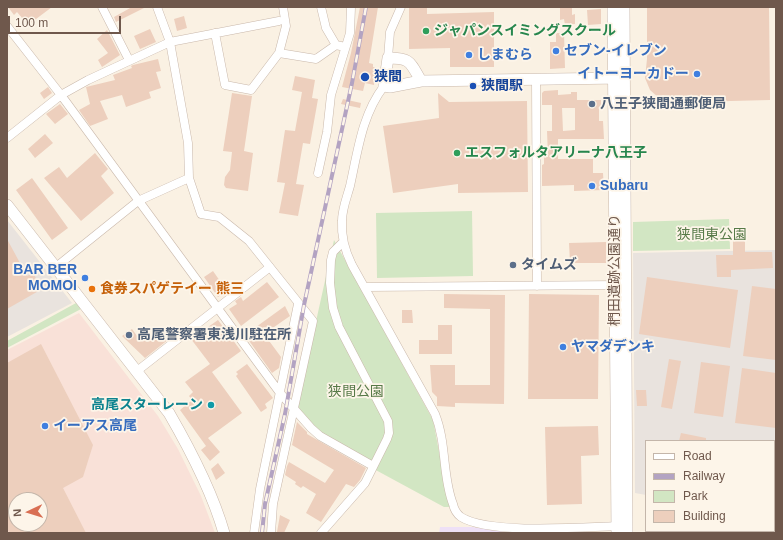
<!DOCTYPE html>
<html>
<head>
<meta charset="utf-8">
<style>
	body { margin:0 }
	#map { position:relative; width:783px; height:540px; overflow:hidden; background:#faf1e3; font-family:Arial,sans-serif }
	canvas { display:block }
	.frame { position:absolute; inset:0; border:8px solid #6f584c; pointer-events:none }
	.legend { position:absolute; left:645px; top:440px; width:130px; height:92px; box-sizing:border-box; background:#fdf5e9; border:1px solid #c4b6aa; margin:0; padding:5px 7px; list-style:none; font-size:12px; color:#6f584c }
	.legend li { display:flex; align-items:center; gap:8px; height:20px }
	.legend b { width:20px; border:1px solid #c4b6aa }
	.north { position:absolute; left:8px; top:492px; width:40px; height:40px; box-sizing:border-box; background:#fdf5e9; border:1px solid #c4b6aa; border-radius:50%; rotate:266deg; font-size:11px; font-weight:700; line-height:16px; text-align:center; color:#6f584c }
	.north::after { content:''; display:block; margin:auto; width:14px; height:18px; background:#d96f53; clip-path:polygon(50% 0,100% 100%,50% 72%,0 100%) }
	.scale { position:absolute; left:8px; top:16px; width:113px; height:18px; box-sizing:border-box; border:2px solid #6f584c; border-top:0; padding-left:5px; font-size:12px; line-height:14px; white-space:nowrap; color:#6f584c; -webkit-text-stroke:3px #fdf5e9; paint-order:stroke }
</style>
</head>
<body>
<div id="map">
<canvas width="783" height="540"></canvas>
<div class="frame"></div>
<ul class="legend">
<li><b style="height:5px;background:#fff"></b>Road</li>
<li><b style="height:5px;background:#b3a3c2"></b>Railway</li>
<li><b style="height:11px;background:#d2e6c3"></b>Park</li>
<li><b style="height:11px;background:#edcfbd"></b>Building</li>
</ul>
<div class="north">N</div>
<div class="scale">100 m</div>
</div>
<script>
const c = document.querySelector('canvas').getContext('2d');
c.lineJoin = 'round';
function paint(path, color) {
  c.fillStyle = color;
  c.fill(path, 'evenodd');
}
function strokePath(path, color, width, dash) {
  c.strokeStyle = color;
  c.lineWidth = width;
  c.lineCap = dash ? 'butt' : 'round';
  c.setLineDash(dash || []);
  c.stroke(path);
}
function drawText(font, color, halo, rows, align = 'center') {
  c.font = font + ' Arial,"Noto Sans JP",sans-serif';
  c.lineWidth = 3.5;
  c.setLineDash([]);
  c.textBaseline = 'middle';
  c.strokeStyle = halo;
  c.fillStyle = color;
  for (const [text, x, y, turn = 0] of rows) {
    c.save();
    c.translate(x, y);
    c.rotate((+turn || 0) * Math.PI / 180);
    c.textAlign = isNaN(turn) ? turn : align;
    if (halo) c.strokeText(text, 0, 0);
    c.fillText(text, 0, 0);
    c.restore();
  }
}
const commercial = new Path2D(`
	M79,313L158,416L178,449L201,496L215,533H7V350ZM16,500H40V524H16Z`);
const industrial = new Path2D(`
	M7,220L72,303L7,337Z
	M776,250V513L774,512V441H646V495L635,493L633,253Z`);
const education = new Path2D(`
	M440,527H472L507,532H571V533H439Z`);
const green = new Path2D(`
	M472,211L473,276L377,278L376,213Z
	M729,219L730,249L633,251V222Z
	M334,240L433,420L449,504L452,507H444L372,468L304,423L296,412Z
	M76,303L81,309L7,348V341Z`);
const building = new Path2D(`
	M8,7H52L28,25L17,12L14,15Z
	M132,7H146L116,22L114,17Z
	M360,7H378L369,63L373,64V67L376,68L375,76L374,85L365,83L363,91L342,87L351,53Z
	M409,7H427V14L494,12V67H450V48L409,49Z
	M560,7H572V15L575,14V24L565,25L564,19L560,20Z
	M647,7H769L770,100L692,102L677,104L659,98L650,90L645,78L647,59Z
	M601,9V24L588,25L587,10Z
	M184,16L187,28L177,31L174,19Z
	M150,29L156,42L140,49L134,36Z
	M107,30L120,55L102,67L98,60L108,53L97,39Z
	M556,33H564L565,68L550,69V42H556Z
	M158,59L161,71L156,72L161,88L149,92L151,98L126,107L122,95L100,101L108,119L90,126L79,110L90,104L86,87L115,80L113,75L132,68L131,66L133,65Z
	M295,76L315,80L312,98L318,99L310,144L303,143L296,184L304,185L298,216L279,213L285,183L277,182L285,130L295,131L302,92L292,90Z
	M48,87L52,93L44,99L40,93Z
	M558,90V95L571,94V92H577V100H601V109H599V121H603L604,139H558V159H593V173H603L604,190L574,191V185L542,186V165L544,164V157H548L547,131H552V105H542V93L544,91ZM562,108H575V130L563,131Z
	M232,93L252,96L244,151L253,153L248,191L226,188L224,185L225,177L230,170L232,152L223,151Z
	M438,93L449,102L527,101L528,192L458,193V184L393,193L383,126L439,118Z
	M343,99L361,103L360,108L341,104Z
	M60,104L68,114L55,124L46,114Z
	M45,134L53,143L35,158L28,149Z
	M95,153L108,169L101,176L114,193L81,221L44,178L59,167L67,178Z
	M32,178L68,228L52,240L16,190Z
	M733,238H745V252H772L773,268L731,270V277H717L716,255H733Z
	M7,239L27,276L33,273L42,289L7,309Z
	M606,242V263H570L569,243Z
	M213,271L227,291L218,297L204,277Z
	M647,277L738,290L730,348L639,334Z
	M267,282L279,297L241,326L229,309L237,304L235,301L241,297L243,301Z
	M752,286L776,289V360L743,356Z
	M444,294L505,295L504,404L455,403V407L437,406V397L432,392L430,365H455V385H490V309L444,308Z
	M529,294L599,295L598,399H528Z
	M285,306L290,316L264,334L281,357L279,368L272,373L245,335Z
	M402,310H412L413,323H402Z
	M218,320L241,351L212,372L242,413L208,438L220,452L210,461L201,450L206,446L180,410L192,400L189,396L193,392L185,382L210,364L191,339Z
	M438,325H452V354H419V340H438Z
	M161,328L169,339L145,358L122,336L132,329L140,340L143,338L145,341Z
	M41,344L93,445L83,477L63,488L86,533H9L7,528V363ZM16,500H40V524H16Z
	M669,359L681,361L672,409L661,407Z
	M701,362L730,366L723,417L694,413Z
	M247,364L273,398L265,404L267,408L261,412L236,376L238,374L236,372Z
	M742,368L776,373V428L735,423Z
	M636,390H646L647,406H637Z
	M297,422L307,432V434L366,468L360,480L354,487L346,484L321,522L306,513L316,494L303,486L301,488L295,484L296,482L285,475L287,466L289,462L325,483L334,470L292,445Z
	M598,426L599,455L581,456L582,504L547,505L545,427Z
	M681,433L706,438V441H679Z
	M218,463L225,473L216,480L211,469Z
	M280,515L290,520L284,533L277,532Z`);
const minor = new Path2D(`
	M102,7L129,60
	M157,7L170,42L188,143L189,178L201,214L219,217L249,241L313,321L273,504L271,533
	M321,7L326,28L336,45
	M7,26L61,95L280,393L311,428L320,436L373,466
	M215,33L225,85L251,90L279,53L316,59L336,45L345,47
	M279,53L286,26L283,7
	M388,58L390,32L401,7
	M536,79L537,286
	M384,86C362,115 358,150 350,186C347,197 342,209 342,221C341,237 345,251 352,265L435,414C447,444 442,476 453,504C454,509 457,514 461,517C490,535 586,527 622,526
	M7,138L61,95L88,80L170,42L279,21
	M318,173L327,132L331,95L350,33L351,7
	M56,267L138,201L189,178
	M365,287L620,285
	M137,371L270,267
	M254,533L260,489L298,304
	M321,533L365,483L387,439L389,433L388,421L339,327L333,308L330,283L331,260L333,252L343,242`);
const tertiary = new Path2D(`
	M613,7L617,533
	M624,7L627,533
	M421,81C410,62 411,58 388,58L384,86L390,87L421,81L621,78
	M7,205L169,413C191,451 212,491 224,533`);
const rail = new Path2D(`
	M262,533L265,504L285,414L304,305L352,83L366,7`);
const markers = [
	[426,31,4,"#2e9e5b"],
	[556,51,4,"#3f7fe0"],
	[469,55,4,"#3f7fe0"],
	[697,74,4,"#3f7fe0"],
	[365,77,5,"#1a4fb4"],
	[473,86,4,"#1a4fb4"],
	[592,104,4,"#5c6f8a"],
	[457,153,4,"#2e9e5b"],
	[592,186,4,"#3f7fe0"],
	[513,265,4,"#5c6f8a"],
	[85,278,4,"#3f7fe0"],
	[92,289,4,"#e8710a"],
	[129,335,4,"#5c6f8a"],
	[563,347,4,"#3f7fe0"],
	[211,405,4,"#0f9aa8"],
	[45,426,4,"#3f7fe0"]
];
const leisureNames = [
	["ジャパンスイミングスクール",434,31],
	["エスフォルタアリーナ八王子",465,153]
];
const shopNames = [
	["セブン-イレブン",564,51],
	["しまむら",477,55],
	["イトーヨーカドー",689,74,"right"],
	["Subaru",600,186],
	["BAR BER",77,270,"right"],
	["MOMOI",77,286,"right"],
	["ヤマダデンキ",571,347],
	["イーアス高尾",53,426]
];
const transitNames = [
	["狭間",374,77],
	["狭間駅",481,86]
];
const serviceNames = [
	["八王子狭間通郵便局",600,104],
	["タイムズ",521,265],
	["高尾警察署東浅川駐在所",137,335]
];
const parkNames = [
	["狭間東公園",712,235],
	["狭間公園",356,392]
];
const streetNames = [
	["椚田遺跡公園通り",615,270,-90]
];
const foodNames = [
	["食券スパゲテイー 熊三",100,289]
];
const cultureNames = [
	["高尾スターレーン",203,405]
];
paint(commercial, '#f9e1d8');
paint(industrial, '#e9e3de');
paint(education, '#eee0f6');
paint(green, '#d2e6c3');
paint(building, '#edcfbd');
strokePath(minor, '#c9b8ab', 9);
strokePath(tertiary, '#c9b8ab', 12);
strokePath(minor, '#fff', 8);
strokePath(tertiary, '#fff', 11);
strokePath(rail, '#b3a3c2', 4);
strokePath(rail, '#fdf5e9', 2.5, [8]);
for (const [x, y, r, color] of markers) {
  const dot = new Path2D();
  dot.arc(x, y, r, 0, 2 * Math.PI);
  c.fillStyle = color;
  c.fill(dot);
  strokePath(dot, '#fdf5e9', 1.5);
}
drawText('bold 14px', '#27864d', '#fdf5e9', leisureNames, 'left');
drawText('bold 14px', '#366cbe', '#fdf5e9', shopNames, 'left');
drawText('bold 14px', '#164399', '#fdf5e9', transitNames, 'left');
drawText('bold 14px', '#4e5e75', '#fdf5e9', serviceNames, 'left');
drawText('14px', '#577a48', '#fdf5e9', parkNames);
drawText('14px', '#6f584c', '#fdf5e9', streetNames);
drawText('bold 14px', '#c56008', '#fdf5e9', foodNames, 'left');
drawText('bold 14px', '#0d838f', '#fdf5e9', cultureNames, 'right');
</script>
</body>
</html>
